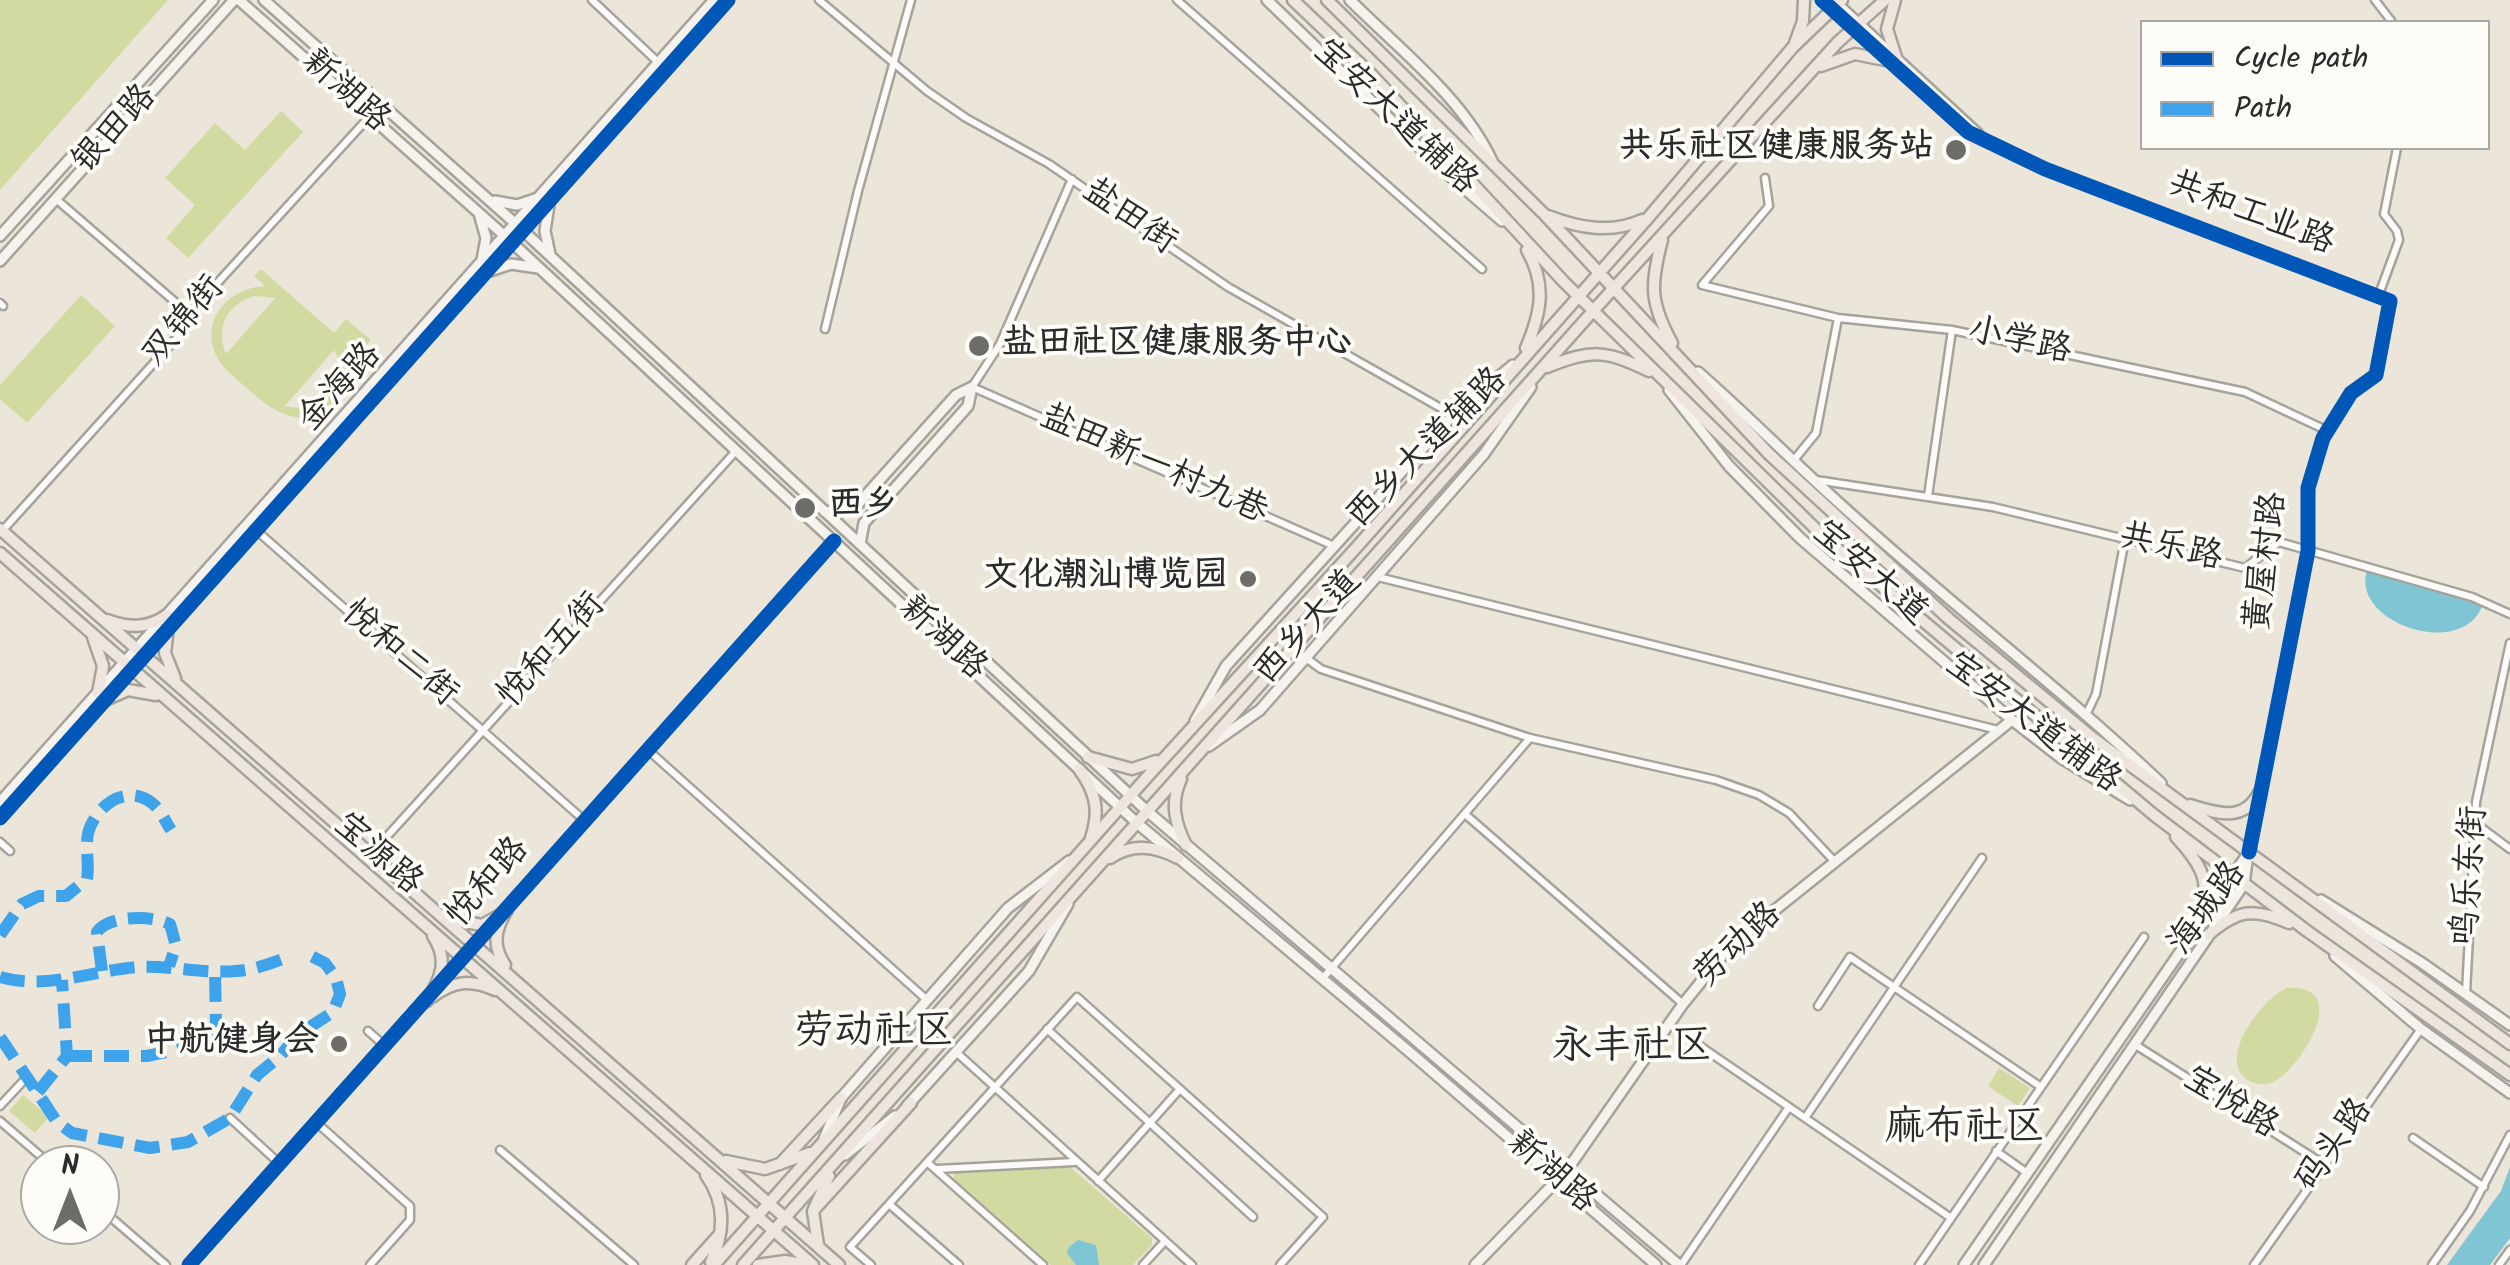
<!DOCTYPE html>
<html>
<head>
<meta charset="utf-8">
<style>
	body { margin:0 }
	#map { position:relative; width:2510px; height:1265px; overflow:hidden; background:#ebe6d9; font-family:Kalam,sans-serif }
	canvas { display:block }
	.legend { position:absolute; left:2140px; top:20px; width:350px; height:130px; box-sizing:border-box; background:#fdfcf7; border:2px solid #a9a8a5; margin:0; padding:12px 18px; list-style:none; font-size:30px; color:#2b2b2b }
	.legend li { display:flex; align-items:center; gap:20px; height:50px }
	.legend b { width:50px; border:2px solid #a9a8a5 }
	.north { position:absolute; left:20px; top:1145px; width:100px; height:100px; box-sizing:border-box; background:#fdfcf7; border:2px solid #a9a8a5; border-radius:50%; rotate:0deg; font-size:28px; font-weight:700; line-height:40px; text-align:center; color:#2b2b2b }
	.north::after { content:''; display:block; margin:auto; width:35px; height:45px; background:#6e6c68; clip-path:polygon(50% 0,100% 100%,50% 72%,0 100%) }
</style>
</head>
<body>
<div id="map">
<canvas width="2510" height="1265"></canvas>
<ul class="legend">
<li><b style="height:12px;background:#0057b8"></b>Cycle path</li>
<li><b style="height:12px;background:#3ea3eb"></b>Path</li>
</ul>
<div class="north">N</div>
</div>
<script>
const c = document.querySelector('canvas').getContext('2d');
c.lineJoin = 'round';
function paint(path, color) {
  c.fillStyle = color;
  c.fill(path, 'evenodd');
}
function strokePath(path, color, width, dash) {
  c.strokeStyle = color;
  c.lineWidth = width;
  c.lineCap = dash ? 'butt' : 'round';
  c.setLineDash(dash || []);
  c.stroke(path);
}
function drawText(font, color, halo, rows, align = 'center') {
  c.font = font + ' Kalam,"LXGW WenKai TC",sans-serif';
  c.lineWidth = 8;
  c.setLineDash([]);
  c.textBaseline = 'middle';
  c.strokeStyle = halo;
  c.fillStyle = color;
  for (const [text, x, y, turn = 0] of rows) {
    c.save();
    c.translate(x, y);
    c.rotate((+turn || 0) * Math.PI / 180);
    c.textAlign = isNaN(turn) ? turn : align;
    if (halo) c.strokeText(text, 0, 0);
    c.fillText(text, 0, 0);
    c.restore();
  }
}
const green = new Path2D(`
	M0,0H168L0,190Z
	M281,111L303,132L188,258L166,238L195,205L165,178L215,123L245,150Z
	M261,269L334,333L346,319L371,340L359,353L335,333L365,360L359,367L348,359C350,378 346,395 330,407C297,433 267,406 242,384C232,375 221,367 216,355C200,319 229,288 265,286L254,276ZM255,296L275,298L226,354C215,327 228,303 255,296ZM334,350C353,383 320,415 285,406Z
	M81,295L115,326L27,423L0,399V385Z
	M2287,988C2356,984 2297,1073 2273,1082C2266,1085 2257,1085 2250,1081C2213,1061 2264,997 2287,988Z
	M1999,1068L2030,1088L2018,1106L1988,1086Z
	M23,1095L49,1117L35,1133L9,1111Z
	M1070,1167L1152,1238V1245L1133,1265H1051L954,1179V1173Z`);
const water = new Path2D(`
	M2367,570L2472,601L2482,606C2462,660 2350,623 2367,570Z
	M2510,1167V1238L2490,1265H2447L2501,1191Z
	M1078,1240L1096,1245L1099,1265H1076L1067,1253L1068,1248Z`);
const street = new Path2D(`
	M592,0L660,64
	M819,0L927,91L966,118L1049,164L1228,287L1453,415
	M1177,0L1482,269
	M2375,0L2392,22
	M1765,178L1769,206L1702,285L1838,318L1952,330L2245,392L2328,431
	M1072,179L1000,344L972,387L1334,546
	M56,199L189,314
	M2378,297L2399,240L2397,231L2384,214L2397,148
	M0,303L3,306
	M825,329L858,191L911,0
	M1794,460L1816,433L1838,318
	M1816,480L1993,507L2245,568L2279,542L2472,597L2510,614
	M1928,496L1952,330
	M3,530L190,323L189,314L370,116
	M256,530L585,821
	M1378,577L1998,730
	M1306,658L1321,669L1530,738L1716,780L1759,795L1789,813L1835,862
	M2086,715L2096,694L2125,539
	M648,750L927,1000
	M1465,814L1683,1004
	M2475,823L2510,849
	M0,842L10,851
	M2249,852L2308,551V488L2323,438L2351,393L2376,375L2390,301
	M372,853L736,451
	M1323,978L1530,738
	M2466,993L2476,802L2510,643
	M1818,1006L1850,957L2041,1087
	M1047,1029L1253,1217
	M368,1031L385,1046
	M2134,1044L2325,1165
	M1700,1046L1951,1218
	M956,1052L1192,1265
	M0,1106L27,1077
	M230,1118L280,1164
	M1805,1118L1982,858
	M0,1121L51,1165
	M317,1123L410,1206V1220L370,1265
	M2413,1138L2484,1187
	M500,1150L634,1265
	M1996,1151L2027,1173
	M927,1162L1043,1265
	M937,1169L1074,1162
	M1098,1181L1180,1089
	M889,1204L959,1265
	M100,1208L166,1265
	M871,1265L850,1247L1077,997L1323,1217L1280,1265
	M1143,1265L1165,1241
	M1681,1265L1789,1107
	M1919,1265L2144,937
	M2254,1265L2421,1029
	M2432,1265L2470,1211L2510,1135
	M2499,1265L2510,1250`);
const secondary = new Path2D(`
	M239,0L506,237L1137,823L1412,1054L1656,1265
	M264,0L517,225L1147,811L1679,1265
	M1267,0L1443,170L1502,221
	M1350,0C1399,49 1463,98 1492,161
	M1822,0L1968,132L2045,169L2390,301
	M1833,0L1978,134
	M495,201L517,205L538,198
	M549,205L545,231L550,254
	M480,217L486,238L482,260
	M0,236L213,0
	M0,261L234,0
	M490,271L511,264L538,268
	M1698,372C1746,414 1790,459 1838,502C1943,598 2057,685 2161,783
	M1669,390L1729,466L1800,538L2012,720L2061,758L2130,800
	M825,512L846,510L859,503L956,395L972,387
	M860,544L864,523L968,406L972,387
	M1195,721L1226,666L1453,415L1513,365
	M1209,746L1260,710L1484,454L1531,387
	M0,802L714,0
	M0,818L728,0
	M2321,900L2422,963L2510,1025
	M2335,956L2421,1029L2510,1093
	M907,1106L1029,971L1068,904
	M824,1139L841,1098L1008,908L1069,861
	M845,1155L895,1116
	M189,1265L834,541
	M1475,1265L1567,1170L1683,1004L1730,946L2012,720
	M1964,1265L2249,852
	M1984,1265L2244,884L2248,854`);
const primary = new Path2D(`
	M1293,0L1372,75L1564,282L1828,541L2154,815L2307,931L2510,1075
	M1327,0L1545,215L1770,455L1949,619L2093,738L2510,1044
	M1895,0L1887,29L1896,57
	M1795,43L1803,21L1804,0
	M1821,66L1855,54L1890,61
	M1548,216C1579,228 1611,234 1642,220
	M1662,240C1650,285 1650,303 1672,343
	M1526,348C1541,313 1547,285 1527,250
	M1547,367C1592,349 1605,350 1649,371
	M0,529L839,1265
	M0,553L813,1265
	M107,620C129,628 147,629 167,615
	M168,628L165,653L175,678
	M93,637L103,666L98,693
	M105,700L128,690L156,695
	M1088,757L1132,769L1156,761
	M1079,769C1096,792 1100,811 1091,838
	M1181,779C1170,803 1175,823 1186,845
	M2190,805C2217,813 2243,823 2259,793
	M2176,837C2206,870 2213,886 2195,928
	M1110,858C1133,843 1154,846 1178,858
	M453,920L482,925L502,914
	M2208,935C2237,910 2253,907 2289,923
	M505,965C492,946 495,929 507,910
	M432,997C454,981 469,979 495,990
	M427,1001C441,978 449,960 433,936
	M726,1161L765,1169L810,1153
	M780,1164L841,1098
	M706,1175C726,1203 725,1232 711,1262
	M813,1211L911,1103
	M818,1245L813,1211L829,1176
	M692,1265L718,1236
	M714,1265L1147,777L1355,549L1648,218L1793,47L1842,0
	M743,1265L1593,311L1838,42L1885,0
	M758,1265L785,1261L807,1265`);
const quiet = new Path2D(`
	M0,935L22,904L39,896H66L87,879C90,863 84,846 89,830C98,804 127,784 152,803C161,810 165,821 171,830
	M102,971L97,932C108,915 152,915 170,924L176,946L169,966
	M0,977C46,990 91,971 137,967C170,965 203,974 236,971C254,970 272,963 288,957
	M0,1037L57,1122L72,1133L150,1148L188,1142L230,1118L257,1075L280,1056L299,1034L333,1012L340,994L336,978L325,963L303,952
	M67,1056H147L206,1044L216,1026L215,971
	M38,1092L67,1056L62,980`);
const cycleway = new Path2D(`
	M1822,0L1968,132L2045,169L2390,301L2376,375L2351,393L2323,438L2308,488V551L2249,852
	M0,818L728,0
	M189,1265L834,541`);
const markers = [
	[1956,150,12,"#6e6c68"],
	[979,346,12,"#6e6c68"],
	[805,508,12,"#6e6c68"],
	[1248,579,10,"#6e6c68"],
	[339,1044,10,"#6e6c68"]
];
const streetNames = [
	["新湖路",344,93,42],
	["宝安大道辅路",1393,119,43],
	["银田路",117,131,-48],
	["共和工业路",2250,216,21],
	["盐田街",1128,219,35],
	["双锦街",186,323,-50],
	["小学路",2019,344,12],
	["金海路",342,389,-48],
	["西乡大道辅路",1429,450,-45],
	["盐田新一村九巷",1153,467,24],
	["共乐路",2170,550,13],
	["黄屋村路",2269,562,-83],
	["宝安大道",1868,575,41],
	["西乡大道",1310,629,-48],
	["新湖路",941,640,43],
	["悦和五街",554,652,-48],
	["悦和二街",398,656,41],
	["宝安大道辅路",2031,725,37],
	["宝源路",376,856,41],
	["鸣乐东街",2473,876,-86],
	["悦和路",490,884,-49],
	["海城路",2210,910,-54],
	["劳动路",1740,947,-44],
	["宝悦路",2229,1105,32],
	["码头路",2337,1147,-55],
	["新湖路",1550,1174,41]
];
const poiNames = [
	["共乐社区健康服务站",1934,150],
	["盐田社区健康服务中心",1002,346,"left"],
	["西乡",828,508,"left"],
	["文化潮汕博览园",1228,579],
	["中航健身会",319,1044]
];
const quarterNames = [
	["劳动社区",874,1035],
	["永丰社区",1632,1050],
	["麻布社区",1965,1131]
];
paint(green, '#d3daa1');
paint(water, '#80c5d3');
strokePath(street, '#a6a39b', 11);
strokePath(secondary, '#a6a39b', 14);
strokePath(primary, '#a6a39b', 15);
strokePath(street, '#fcfbf9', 6);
strokePath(secondary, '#f6f3ee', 9);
strokePath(primary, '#eee6de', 10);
strokePath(quiet, '#3ea3eb', 12, [25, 12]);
strokePath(cycleway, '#0057b8', 15);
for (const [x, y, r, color] of markers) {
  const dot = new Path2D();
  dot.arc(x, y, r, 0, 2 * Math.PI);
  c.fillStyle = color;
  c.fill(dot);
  strokePath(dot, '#fdfcf7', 4);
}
drawText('35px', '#2b2b2b', '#fdfcf7', streetNames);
drawText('bold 35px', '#2b2b2b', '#fdfcf7', poiNames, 'right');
drawText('40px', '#2b2b2b', '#fdfcf7', quarterNames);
</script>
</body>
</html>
